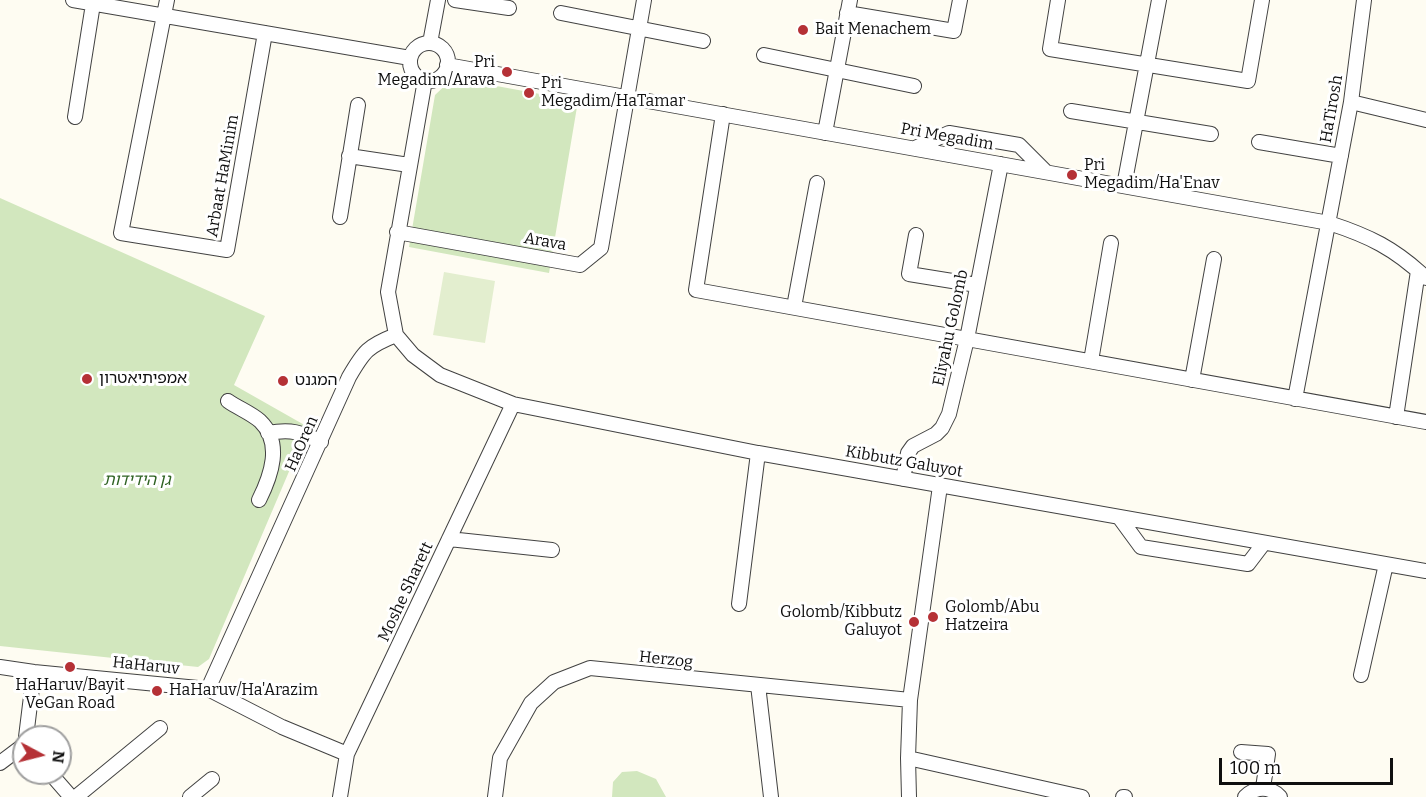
<!DOCTYPE html>
<html>
<head>
<meta charset="utf-8">
<style>
	body { margin:0 }
	#map { position:relative; width:1426px; height:797px; overflow:hidden; background:#fefcf2; font-family:Bitter,serif }
	canvas { display:block }
	.north { position:absolute; left:12px; top:725px; width:60px; height:60px; box-sizing:border-box; background:#fff; border:2px solid #9f9f9f; border-radius:50%; rotate:97deg; font-size:16px; font-weight:700; line-height:24px; text-align:center; color:#0f0f0f }
	.north::after { content:''; display:block; margin:auto; width:21px; height:27px; background:#b53136; clip-path:polygon(50% 0,100% 100%,50% 72%,0 100%) }
	.scale { position:absolute; left:1219px; top:758px; width:174px; height:27px; box-sizing:border-box; border:3px solid #0f0f0f; border-top:0; padding-left:8px; font-size:18px; line-height:21px; white-space:nowrap; color:#0f0f0f; -webkit-text-stroke:4px #fff; paint-order:stroke }
</style>
</head>
<body>
<div id="map">
<canvas width="1426" height="797"></canvas>
<div class="north">N</div>
<div class="scale">100 m</div>
</div>
<script>
const c = document.querySelector('canvas').getContext('2d');
c.lineJoin = 'round';
function paint(path, color) {
  c.fillStyle = color;
  c.fill(path, 'evenodd');
}
function strokePath(path, color, width, dash) {
  c.strokeStyle = color;
  c.lineWidth = width;
  c.lineCap = dash ? 'butt' : 'round';
  c.setLineDash(dash || []);
  c.stroke(path);
}
function drawText(font, color, halo, rows, align = 'center') {
  c.font = font + ' Bitter,"Noto Sans Hebrew",serif';
  c.lineWidth = 6;
  c.setLineDash([]);
  c.textBaseline = 'middle';
  c.strokeStyle = halo;
  c.fillStyle = color;
  for (const [text, x, y, turn = 0] of rows) {
    c.save();
    c.translate(x, y);
    c.rotate((+turn || 0) * Math.PI / 180);
    c.textAlign = isNaN(turn) ? turn : align;
    if (halo) c.strokeText(text, 0, 0);
    c.fillText(text, 0, 0);
    c.restore();
  }
}
const green = new Path2D(`
	M453,78L578,101L549,273L409,247L435,95Z
	M0,198L265,316L234,385L308,427L209,659L198,667L0,646Z
	M637,771L656,779L666,797H612L613,782L622,772Z`);
const pitch = new Path2D(`
	M444,272L495,281L485,343L433,335Z`);
const minor = new Path2D(`
	M73,0L410,58
	M167,0L121,233L227,250L265,33
	M455,0L509,8
	M1058,0L1050,49L1248,81L1262,0
	M561,13L703,41
	M847,13L954,31L960,0
	M430,43L438,0
	M410 62a19 19 0 1 1 38 0a19 19 0 1 1-38 0Z
	M764,55L914,86
	M447,65L1329,223C1369,236 1394,248 1426,278
	M425,80L388,292L396,335L413,355L440,375L513,404L758,453L1426,571
	M1351,102L1426,120
	M1071,111L1211,134
	M723,114L696,290L1426,422
	M75,117L93,4
	M825,133L850,0
	M1259,142L1341,156
	M915,148L949,133L1019,145L1046,172
	M349,156L409,165
	M1124,186L1159,0
	M340,217L358,105
	M397,232L580,265L601,248L644,0
	M916,235L909,274L977,285
	M794,307L817,183
	M1091,361L1111,243
	M1192,380L1214,259
	M1295,399L1351,102L1364,0
	M228,401C238,408 251,413 260,421C283,443 271,476 259,500
	M1396,417L1418,271
	M268,433C291,429 301,432 321,442
	M903,479L908,453L913,446L936,434L942,428L949,414L967,339L1001,164
	M1119,517L1141,547L1248,564L1264,543
	M449,539L552,550
	M739,604L758,453
	M0,667L34,672L208,689L282,727L347,754
	M1361,675L1386,564
	M758,685L771,797
	M208,689L349,377C364,351 368,346 396,335
	M26,737L34,672
	M1241,752L1268,754L1263,788
	M908,758L1082,797
	M0,763L24,745
	M50,773L71,797
	M76,797L160,728
	M190,797L212,779
	M340,797L347,754L513,404
	M495,797L500,758L531,703L554,682L590,668L910,700
	M909,797L908,758L910,700L940,486
	M1123,797H1125
	M1245,797C1256,786 1270,786 1280,797`);
const markers = [
	[803,30,6,"#b53136"],
	[507,72,6,"#b53136"],
	[529,93,6,"#b53136"],
	[1072,175,6,"#b53136"],
	[87,379,6,"#b53136"],
	[283,381,6,"#b53136"],
	[933,617,6,"#b53136"],
	[914,622,6,"#b53136"],
	[70,667,6,"#b53136"],
	[157,691,6,"#b53136"]
];
const poiNames = [
	["Bait Menachem",815,30],
	["Pri",495,63,"right"],
	["Megadim/Arava",495,81,"right"],
	["Pri",541,84],
	["Megadim/HaTamar",541,102],
	["Pri",1084,166],
	["Megadim/Ha'Enav",1084,184],
	["אמפיתיאטרון",99,379],
	["המגנט",295,381],
	["Golomb/Abu",945,608],
	["Hatzeira",945,626],
	["Golomb/Kibbutz",902,613,"right"],
	["Galuyot",902,631,"right"],
	["HaHaruv/Bayit",70,686,"center"],
	["VeGan Road",70,704,"center"],
	["HaHaruv/Ha'Arazim",169,691]
];
const streetNames = [
	["HaTirosh",1332,109,-80],
	["Pri Megadim",947,137,10],
	["Arbaat HaMinim",223,176,-80],
	["Arava",545,242,10],
	["Eliyahu Golomb",951,328,-78],
	["HaOren",302,444,-66],
	["Kibbutz Galuyot",904,462,10],
	["Moshe Sharett",406,592,-65],
	["Herzog",666,660,6],
	["HaHaruv",146,666,6]
];
const parkNames = [
	["גן הידידות",137,481]
];
paint(green, '#d2e7be');
paint(pitch, '#e3eecf');
strokePath(minor, '#424242', 16);
strokePath(minor, '#fff', 14);
for (const [x, y, r, color] of markers) {
  const dot = new Path2D();
  dot.arc(x, y, r, 0, 2 * Math.PI);
  c.fillStyle = color;
  c.fill(dot);
  strokePath(dot, '#fff', 2);
}
drawText('16px', '#0f0f0f', '#fff', poiNames, 'left');
drawText('16px', '#0f0f0f', '#fff', streetNames);
drawText('italic 16px', '#306324', '#fff', parkNames);
</script>
</body>
</html>
